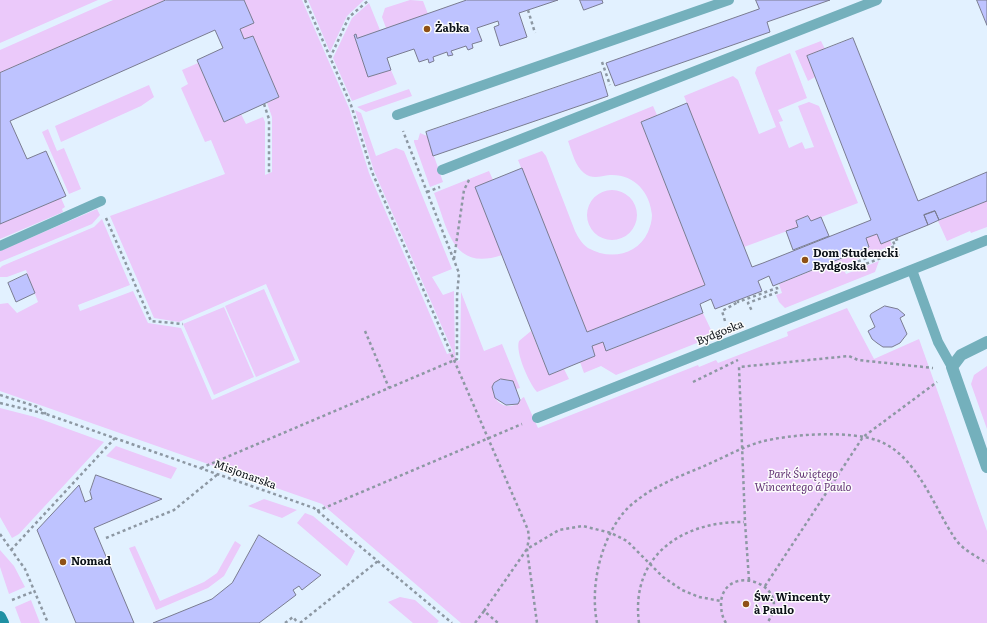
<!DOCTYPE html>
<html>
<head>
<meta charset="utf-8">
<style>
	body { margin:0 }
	canvas { display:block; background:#e2f1ff }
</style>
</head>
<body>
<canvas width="987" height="623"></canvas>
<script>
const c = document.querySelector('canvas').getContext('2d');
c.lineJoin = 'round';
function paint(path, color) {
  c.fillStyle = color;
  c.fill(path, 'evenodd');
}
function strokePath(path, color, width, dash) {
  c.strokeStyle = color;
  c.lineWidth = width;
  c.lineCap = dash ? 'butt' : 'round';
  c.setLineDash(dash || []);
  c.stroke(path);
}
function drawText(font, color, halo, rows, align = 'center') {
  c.font = font + ' Literata,serif';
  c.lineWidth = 3;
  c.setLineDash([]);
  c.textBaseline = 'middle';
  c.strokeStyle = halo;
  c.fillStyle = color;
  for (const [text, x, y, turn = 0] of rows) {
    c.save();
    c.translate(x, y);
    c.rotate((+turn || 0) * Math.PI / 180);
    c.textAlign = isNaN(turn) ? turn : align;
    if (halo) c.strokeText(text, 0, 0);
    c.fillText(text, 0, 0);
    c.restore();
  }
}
const green = new Path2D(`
	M0,0H98L0,43Z
	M113,0H166L0,73V50Z
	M244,0H302L349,108L369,173L447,354L453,352L374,171L355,110L361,113L376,156L396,148L404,151L452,269L432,277L443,295L454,291L455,355L457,361L460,360L461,292L484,351L502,344L520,388L516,389L512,381C482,371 491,413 515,405C520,403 520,399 524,397L538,428L698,365L699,367L716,360L718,363L788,336L787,332L847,308L874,359L919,339L987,531V623H461L322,504L0,391V304L8,303L17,313L38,302L26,270L7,277H0V268L2,266L94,227L102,219L130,285L78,305L80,311L133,291L148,323L181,328L212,400L300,362L266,284L179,322L154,318L110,216L225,174L211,140L205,142L181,88L188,84L182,70L198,63L224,122L241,114L246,124L263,117L265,122V175L272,172V117L267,103L279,97L253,36L244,39L240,29L254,23Z
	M308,0H364L347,16L330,52Z
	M410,0L423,1L428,14L386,28L382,17L385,8Z
	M369,3L380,30L357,38L354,35L368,77L391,70L397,84L352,101L333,58L352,18Z
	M821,41L825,49L807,56L815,77L808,81L795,51Z
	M790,53L807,98L778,110L783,121L779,122L789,148L802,142L805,149L814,147L798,106L809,102L819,106L858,203L811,221L808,216L796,221L798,227L744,247L684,96L733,76L738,80L759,134L776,127L755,73L757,67Z
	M149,85L154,97L141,106L61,142L55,126Z
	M409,89L412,96L366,112L357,107Z
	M653,106L657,115L641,122L705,285L587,332L518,160L542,151L546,156L575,231C578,237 582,244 588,248C609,260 637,256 648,232C650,227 652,221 652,215C650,192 634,174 610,175C600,176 593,180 584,173C575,166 572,152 568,141Z
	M48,129L57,151L64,148L81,189L69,194L42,132Z
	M420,133L427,136L443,182L430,187L414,142V140H418Z
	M489,171L493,180L475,187L502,255C452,272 448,229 434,193Z
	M587 215a25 25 0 1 1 50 0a25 25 0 1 1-50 0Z
	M61,198L65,207L62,209L63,212L0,239V224Z
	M987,201V227L971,233L970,231L947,241L938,221Z
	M97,209L100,215L92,224L0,262V251Z
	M877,234L881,244L890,240L892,245L842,266L846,274L879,261L875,272L785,308L779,302L776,295L782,293L779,284L869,248L866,238Z
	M264,289L295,360L256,377L225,306Z
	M224,307L254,377L214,395L183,324Z
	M703,313L713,334L712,337L616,375L601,366L584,373L580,362L595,356L592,346L603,342L607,351Z
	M531,331L549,375L564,369L569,379L537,392C529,383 515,352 519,341Z
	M987,366V429L971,384L974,375Z
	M0,408L35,417L104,442L19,534L12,538L0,517Z
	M116,446L177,468L171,479L106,456Z
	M264,499L297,510L282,518L248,506Z
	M305,513L313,516L355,551L347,566L297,523Z
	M235,541L241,545L224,576L208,588L156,610L129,548L135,546L160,601L204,582L217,573Z
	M0,550L14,566L25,587L9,594L0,567Z
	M400,597L415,600L439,621L437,623H413L388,602Z
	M31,600L40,623H21L15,607Z`);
const building = new Path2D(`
	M166,0H244L254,23L240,29L244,39L253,36L279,97L224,122L197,60L223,48L215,30L10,121L27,159L46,151L66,196L0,224V73Z
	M467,0H558L519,13L527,37L500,46L494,27L499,25L498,21L477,28L482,41L472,44L473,48L468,50L466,46L451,51L453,55L448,56L447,52L433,57L434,61L429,63L428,59L419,62L414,49L387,58L391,70L368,77L354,35L356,34L357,38Z
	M580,0H602L603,3L584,10Z
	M756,0H830L767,22L770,32L615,86L606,63L759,9Z
	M977,0H987V25Z
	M853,38L918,201L987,172V201L939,220L935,211L924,215L928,225L881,244L877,234L866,238L869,247L773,286L769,276L758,281L762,291L715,309L711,299L700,304L703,313L606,351L603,342L592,346L595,356L549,375L475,187L522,168L587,332L705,285L641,122L687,103L752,267L763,263L871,220L807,56Z
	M601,72L608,96L433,156L426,132Z
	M935,211L939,220L928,225L924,215Z
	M808,216L811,221L821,217L829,236L793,250L786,231L798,227L796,221Z
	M27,274L35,293L16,302L8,283Z
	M885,306L898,309L905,315L900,318L907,334L900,343L892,347H883L877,343L872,339L868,331L875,327L870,316L871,314Z
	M501,379L513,381L520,400L518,404L506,405L495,398L492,387L494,383Z
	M96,475L162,499L94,528L134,623H76L37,530L79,485L85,502L92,499L90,492Z
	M259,535L321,575L302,590L299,586L293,590L296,595L259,623H153L212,599L232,583Z`);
const path = new Path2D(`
	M305,0L351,105L372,172L528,530L529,538L527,549L537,623
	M528,10L535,33
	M330,58L349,17L369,0
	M602,62L610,85
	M264,104L269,119V173
	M427,192L440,187
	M106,218L151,321L183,324
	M898,239L893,241L895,246L845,267L847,271L897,252L899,256
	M454,259L464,190L470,178
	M738,300V302L777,288L778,292L748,303L752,311
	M725,321L722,311L738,302
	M365,331L389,388
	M693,382L738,360
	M0,395L38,407L46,414
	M0,403L46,414L314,508L452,623
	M201,468L457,359V296L459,273L403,131
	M317,511L522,424
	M0,534L25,569L48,623
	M106,538L174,510L218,474
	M11,550L115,438
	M749,580L745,522L739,367L849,356L858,360L933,368
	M765,586L863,437L937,382
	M12,600L35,591
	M484,611L527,549L559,530L583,526L611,533L627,541L663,577L682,590L699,597L721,601
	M285,623L293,617L298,623
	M300,623L378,561
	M475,623L484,611L498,623
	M597,623C590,587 600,541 624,512C644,490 675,478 702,467C721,459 740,448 760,442C790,434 850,430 879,441C917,456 934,507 954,537C961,549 976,556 987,563
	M639,623C630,555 683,521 744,522
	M726,623C722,617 721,610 721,602C725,561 796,584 767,623`);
const lane = new Path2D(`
	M397,115L729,0
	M442,170L877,0
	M0,246L101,201
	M912,270L938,342L952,367
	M537,418L987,240`);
const street = new Path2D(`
	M987,342L961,355L952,367L987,467`);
const secondary = new Path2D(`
	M0,617L3,623`);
const markers = [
	[427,29,4,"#8f5115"],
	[805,260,4,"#8f5115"],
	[63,562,4,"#8f5115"],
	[746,604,4,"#8f5115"]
];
const poiNames = [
	["Żabka",435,29],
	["Dom Studencki",813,254],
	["Bydgoska",813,267],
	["Nomad",71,562],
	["Św. Wincenty",754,598],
	["à Paulo",754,611]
];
const streetNames = [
	["Bydgoska",720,333,-22],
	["Misjonarska",245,475,20]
];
const parkNames = [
	["Park Świętego",803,475],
	["Wincentego á Paulo",803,488]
];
paint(green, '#ebc9fa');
paint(building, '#bec3ff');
strokePath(building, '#7a7c91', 1);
strokePath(path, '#8d98a3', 2.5, [3, 3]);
strokePath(lane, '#74b0bc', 10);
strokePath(street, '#74b0bc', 12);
strokePath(secondary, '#1f90a3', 12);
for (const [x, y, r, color] of markers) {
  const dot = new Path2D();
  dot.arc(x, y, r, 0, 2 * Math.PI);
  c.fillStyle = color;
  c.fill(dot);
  strokePath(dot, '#fcfcfc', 1.5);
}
drawText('bold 11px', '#0c1218', '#fcfcfc', poiNames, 'left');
drawText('11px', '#0c1218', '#fcfcfc', streetNames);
drawText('italic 11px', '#643676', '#fcfcfc', parkNames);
</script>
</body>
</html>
